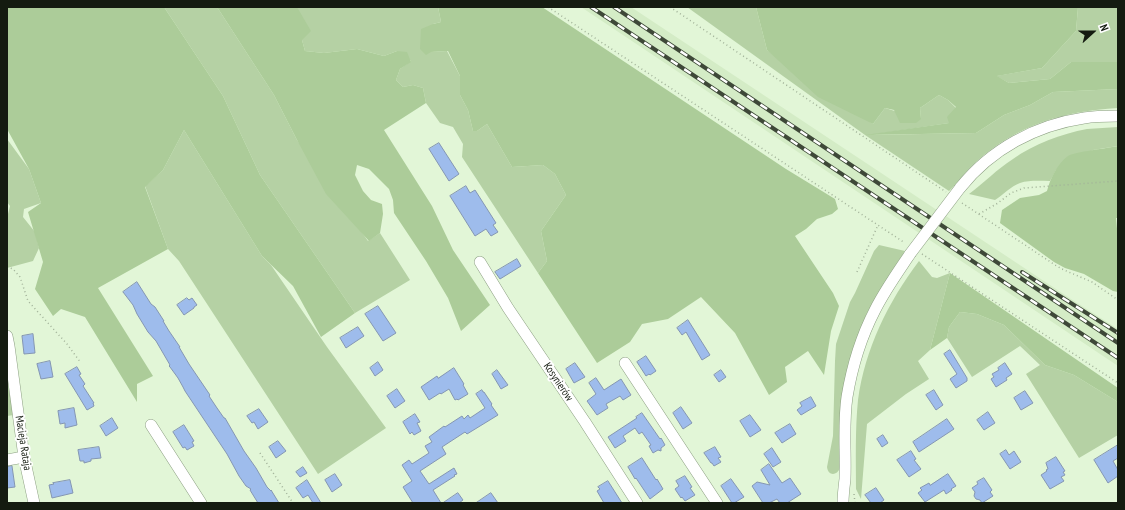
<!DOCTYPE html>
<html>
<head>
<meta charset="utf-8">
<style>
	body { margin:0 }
	#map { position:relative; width:1125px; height:510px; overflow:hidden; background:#e2f6d7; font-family:"PT Sans Narrow",sans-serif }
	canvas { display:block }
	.frame { position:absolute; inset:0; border:8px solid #141b10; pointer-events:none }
	.north { position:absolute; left:1073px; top:12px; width:40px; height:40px; -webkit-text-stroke:3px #fff; paint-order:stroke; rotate:69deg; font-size:11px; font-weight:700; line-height:16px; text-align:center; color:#141b10 }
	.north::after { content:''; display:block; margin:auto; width:14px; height:18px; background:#141b10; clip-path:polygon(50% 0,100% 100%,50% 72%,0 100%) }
</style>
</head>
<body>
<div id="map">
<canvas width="1125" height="510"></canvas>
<div class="frame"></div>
<div class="north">N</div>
</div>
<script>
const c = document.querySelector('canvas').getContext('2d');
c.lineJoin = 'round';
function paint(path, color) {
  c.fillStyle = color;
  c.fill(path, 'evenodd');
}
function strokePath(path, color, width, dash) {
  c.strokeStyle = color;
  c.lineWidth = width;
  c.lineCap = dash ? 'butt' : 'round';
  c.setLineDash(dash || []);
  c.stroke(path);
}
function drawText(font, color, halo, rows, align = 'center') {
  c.font = font + ' "PT Sans Narrow",sans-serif';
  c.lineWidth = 4;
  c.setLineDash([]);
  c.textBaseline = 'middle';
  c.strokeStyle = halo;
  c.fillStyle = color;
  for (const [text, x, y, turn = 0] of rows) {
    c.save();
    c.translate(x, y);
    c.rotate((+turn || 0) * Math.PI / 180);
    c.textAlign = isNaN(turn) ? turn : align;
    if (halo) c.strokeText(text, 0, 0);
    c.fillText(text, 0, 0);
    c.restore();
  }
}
const built = new Path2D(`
	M581,7H631L1071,299L1118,329V366L982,275Z`);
const green = new Path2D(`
	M164,7H217L274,95L297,140L368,241L380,233L410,280L355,313L260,175L223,96Z
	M297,7H438L441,22L433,24L431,52L447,51L460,76V95L468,110L473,131H477L487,124L512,167L543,165L555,174L566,195L541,231L547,261L538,273L462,157L463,144L453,127L440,123L426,103L423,88L413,85L403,87L396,80L400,69L411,61L397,51L384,56L357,49L324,53L305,51L302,40Z
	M687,7H756L767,50L873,124L885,108L921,119L920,108L939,95L948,100L956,108L949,123L870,135L976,133L1004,115L1030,105L1053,92L1118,89V108C1063,111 1017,125 976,162C966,170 959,182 949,191L865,135Z
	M1078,7H1118V62H1071L1050,79L1009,83L996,76L1042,68L1076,31Z
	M1118,127V146L1093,150L1056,170L1050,181C1040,181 1029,180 1020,183C1011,186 1003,195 995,200L969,194C984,183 997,169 1013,159C1034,144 1061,134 1087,129C1097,128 1108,128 1118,127Z
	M184,130L262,256L271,265L327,347L386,428L318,474L179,261L168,249L145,186L163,170Z
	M7,139L29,169L41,203L24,209L23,217L35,232L39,248L33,261L7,268V218L10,206L7,202Z
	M879,245L905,251L877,295L867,313L860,330L840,432V468C837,476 828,476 827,467L833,436L835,361L836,344L850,302L855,293L874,251Z
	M919,261L932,277L937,278L950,273L930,350L918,361L929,379L906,394L867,424L861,499L856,489C856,460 855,430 858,400C865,349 888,302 919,261Z
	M960,312L977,314L1004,325L1045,365L1074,375L1118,402V435L1079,458L1026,374L1040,365L1020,346L972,377L947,338L949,327Z
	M7,381L14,415L7,416Z`);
const forest = new Path2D(`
	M7,7H164L223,96L260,175L355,313L321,337L293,286L262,256L184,130L163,170L145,187L168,249L98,288L153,376L137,384V402L85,317L61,309L53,316L35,289L43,262L28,212L41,203L29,169L7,129Z
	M217,7H297L311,31L302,40L305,51L324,53L357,49L384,56L397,51L407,52L411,62L400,69L396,80L403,87L413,85L423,88L426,103L384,130L432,206L453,250L490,305L461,331L448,298L426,261L394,213L393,200L389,189L369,169L357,165L355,175L363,191L371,200L382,204L383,214L380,233L369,241L326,194L297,140L274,95Z
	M438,7H542L786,169L835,199L838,209L832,214L817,219L806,229L795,236L833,293L839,306L831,331L824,375L808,351L785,367L787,382L769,395L735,333L701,297L668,319L642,324L630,342L597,363L538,273L547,261L541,231L566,195L555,174L543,165L512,167L487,124L477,131H473L468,110L460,95V76L448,51L431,52L426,55L420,49L421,29L433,24L441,22Z
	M756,7H1078L1076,31L1042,68L997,76L1009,83L1050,79L1071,62H1118V89L1053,92L1030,105L1004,115L976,133L865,135L949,123L947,117L956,107L948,100L939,95L920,108L921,119L916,123H900L894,110L885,108L873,124L818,97L767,50Z
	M1118,146V218H1116L1118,239V292L1113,291L1084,274L1065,268L1054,262L1000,223L1002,210L1020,198L1039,195L1047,191C1050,179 1057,164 1068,156C1074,152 1109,148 1118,146Z
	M950,273L1118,388V402L1074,375L1045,365L1004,325L977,314L960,312L949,327L947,338L930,350Z`);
const building = new Path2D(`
	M439,143L459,174L449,181L429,149Z
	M466,186L470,193L475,190L496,223L493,225L498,232L491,236L486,229L475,236L450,196Z
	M517,259L521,266L500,279L495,272Z
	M137,282L151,304L155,307L164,321H163L169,331L180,347H179L189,364L210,395L209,396L217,408L224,418H225L244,451L256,468L267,487L271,491V490L279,503H258L250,490L251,489L246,486L239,476L227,454L185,391L183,387L178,378L170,367L169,366L170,365L156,341L148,332L137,314L133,305L123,292Z
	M187,298L189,300L192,298L197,305L194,307V308L184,315L177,305Z
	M378,306L396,333L383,341L365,314Z
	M688,320L710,355L702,360L686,332L682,335L677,328Z
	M358,327L364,336L346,348L340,338Z
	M33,334L35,353L24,354L22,336Z
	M950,350L967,378V381L956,388L950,379L957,374L944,354Z
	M646,356L656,371L650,375L649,374L646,376L637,362Z
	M50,361L53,377L41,379L37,364Z
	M378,362L383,370L375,376L370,368Z
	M575,363L585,377L574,383L566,369Z
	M1005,363L1012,374L1006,378L1007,380L996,387L991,379L994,377L992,374L999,370L998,368Z
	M77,367L81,374L79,375L85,384L83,386L94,403H93L94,406L87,410L65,374Z
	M454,368L464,384L463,385L468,394L458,400L457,399L455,400L449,389L441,394L440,393L429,400L421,387L437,376L438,378Z
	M497,370L508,385L501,389L492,374Z
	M721,370L726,377L719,382L714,375Z
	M596,378L604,390L621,379L631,395L623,400L620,396L606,404L608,408L597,415L587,401L596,394L589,383Z
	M397,389L405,401L395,408L387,396Z
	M482,390L483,392H484L492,404L491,405L498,415L467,434L465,432L442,447L446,454L420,471L429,484L454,468L457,474L454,475L455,476L433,490L441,503H413L403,487L412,481L402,465L409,460L412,464L429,453L425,446L432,442L429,437L444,426L445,427L462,416L464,419L468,415L470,418L485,408L476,394Z
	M934,390L943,405L936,410L926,395Z
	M1025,391L1033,403L1021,410L1014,398Z
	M811,397L816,406L801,415L797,410L802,406L800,403Z
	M681,407L692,423L683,429L673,413Z
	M74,408L77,425L65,428V423L60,424L58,411Z
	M259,409L268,422L258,429L254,422L252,423L247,416Z
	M988,412L995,423L984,430L977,420Z
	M642,413L660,439L661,438L665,445L661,448V451L658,450L653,453L649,446L651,445L642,432L639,434L635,428L623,436L626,441L615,448L608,437L637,418L636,417Z
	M415,414L420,422L417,423L421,431L414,435L412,432L410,434L403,422Z
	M750,415L761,430L750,437L740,421Z
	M112,418L118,428L106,436L100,426Z
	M947,419L954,429L919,452L913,442Z
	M790,424L796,434L782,443L775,433Z
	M184,425L194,441L192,442L194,446L187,450L185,447L183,448L173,432Z
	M883,435L888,443L882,447L877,439Z
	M278,441L286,451L276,458L269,447Z
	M1118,445V458L1113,461L1118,470V476L1108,483L1094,460Z
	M99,447L101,458L91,459V461L84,463V461H80L78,450Z
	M715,447L721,457L718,458L721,462L714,466L712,463H711L704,453Z
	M772,448L781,462L773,467L764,454Z
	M1006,450L1009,455L1014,451L1021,462L1010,469L1000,454Z
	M911,451L916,459L914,460L921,469L909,477L897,460Z
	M1056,457L1065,471L1063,472L1065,475L1061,477L1064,481L1050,489L1041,475L1047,471L1046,470L1048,469L1046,463Z
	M642,458L656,480L657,479L663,489L650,499L636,478L635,479L628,467Z
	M769,464L782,483L790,478L801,494L787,503H780L777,499L769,503H763L752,486L757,482L770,485L761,470Z
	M12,466L15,487L7,488V467Z
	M303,467L307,473L300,477L296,472Z
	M335,474L342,485L332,492L325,480Z
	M948,474L956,486L951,489L952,490L946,494L944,490L925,502L918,493L922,490L920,488L929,483L930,485Z
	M685,476L692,487L690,488L695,495L685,501L682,497L681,498L675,489L679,486L676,481Z
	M984,478L992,490L990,492L993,496L982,503L980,500L976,499L974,496L975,492L972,488L978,484L977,482Z
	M731,479L744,497L734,503H732L721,486Z
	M70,480L73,493L52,498L49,485L54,484L53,483Z
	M307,480L321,503H313L308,495L303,498L296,488Z
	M608,481L622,503H604L597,491L600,489L598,487Z
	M876,488L884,500L880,503H871L865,495Z
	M458,493L463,500L459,503H443Z
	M491,493L498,503H476Z`);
const path = new Path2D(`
	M548,7L905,243
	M670,7L946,192
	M962,203L1055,265L1064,270L1092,282L1118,300
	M979,214L998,203L1011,193L1024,188L1118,181
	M922,254L1118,383
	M7,267L13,269L20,277L28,301L67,344L81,363
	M857,272L878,225
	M260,453L293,503
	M854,494L855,503`);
const minor = new Path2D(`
	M960,188C991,149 1036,125 1084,118C1095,116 1107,116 1118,116
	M480,262L508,308L585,422L637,503
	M7,336L9,346L24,457L34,503
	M625,363L717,503
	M151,425L201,503
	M7,460L24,457
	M843,503C843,495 844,487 845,479C846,452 843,424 847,397C852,367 861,337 875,310C885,290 898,272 910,254`);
const rail = new Path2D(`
	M591,7L1118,358
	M614,7L1118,343
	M1022,272L1118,333`);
const minorBridge = new Path2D(`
	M910,254L960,188`);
const streetNames = [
	["Kosynierów",558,382,56],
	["Macieja Rataja",23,443,81]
];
paint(built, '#d4ecc6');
paint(green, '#b5d1a4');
paint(forest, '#accc99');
paint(building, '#9ebcec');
strokePath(building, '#8496b2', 1);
strokePath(minor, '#8b9e81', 12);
strokePath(path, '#a2b299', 1.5, [1, 3]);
strokePath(minor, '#fff', 11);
strokePath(rail, '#3e4838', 4);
strokePath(rail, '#fff', 2.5, [8]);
strokePath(minorBridge, '#8b9e81', 12, []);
strokePath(minorBridge, '#fff', 11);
drawText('11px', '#141b10', '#fff', streetNames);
</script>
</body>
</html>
